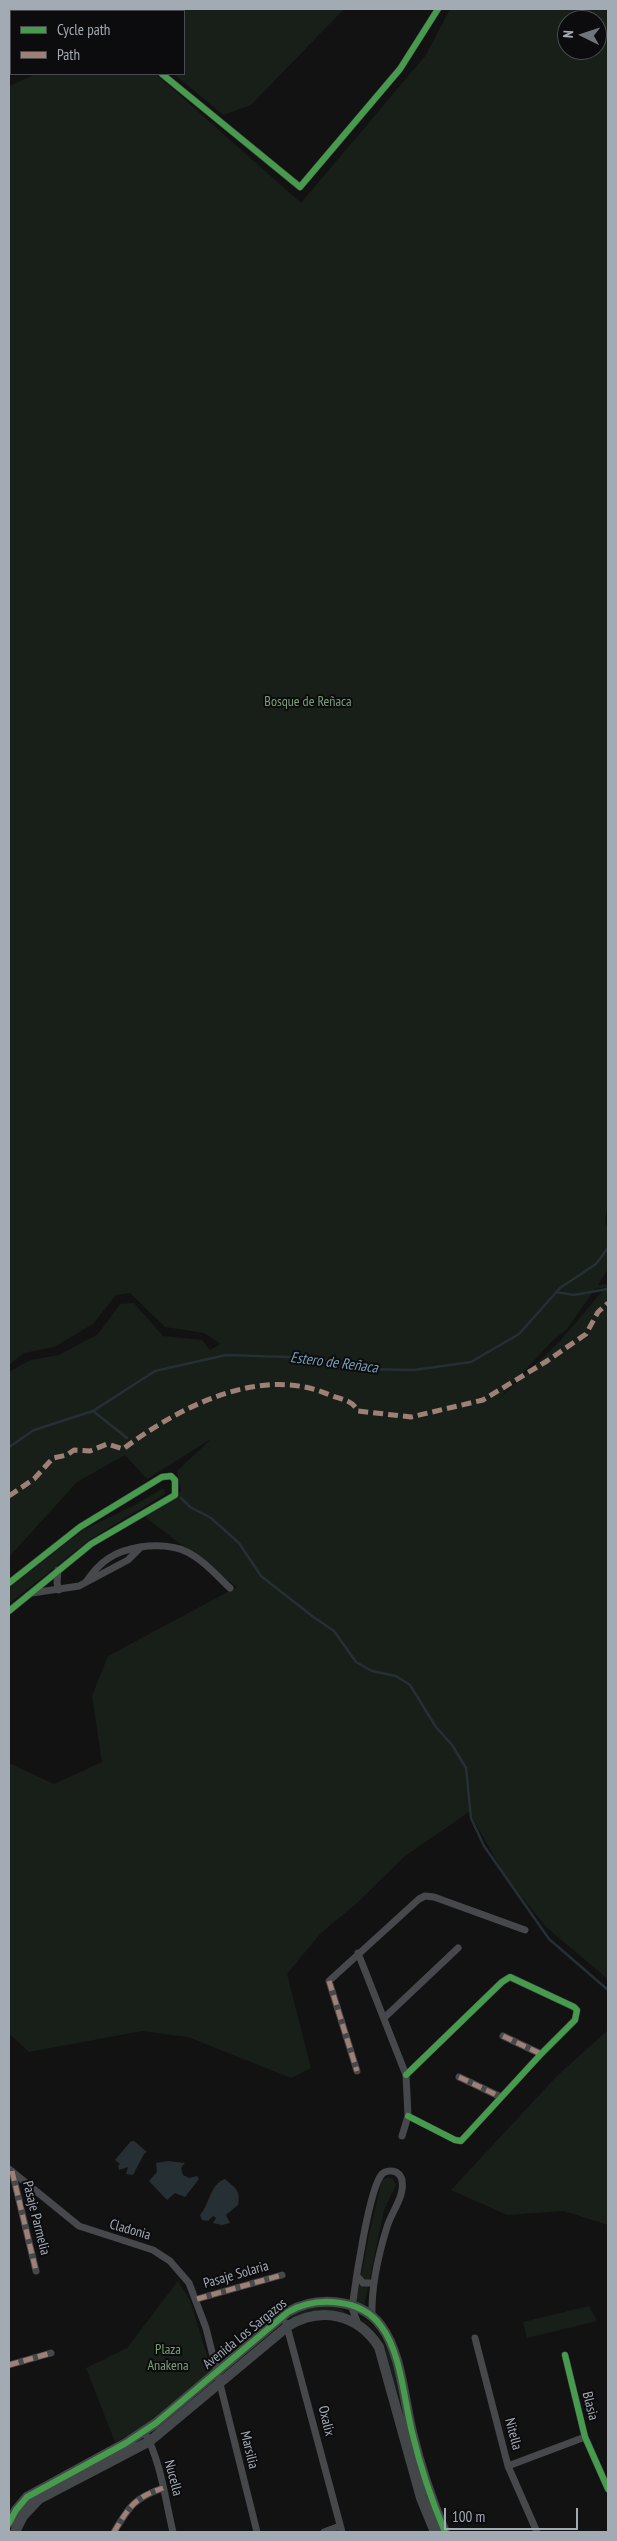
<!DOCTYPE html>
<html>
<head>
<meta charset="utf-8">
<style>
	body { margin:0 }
	#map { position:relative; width:617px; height:2541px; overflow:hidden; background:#121212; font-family:"PT Sans Narrow",sans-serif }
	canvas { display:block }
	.frame { position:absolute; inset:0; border:10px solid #a2aab4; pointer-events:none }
	.legend { position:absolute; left:10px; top:10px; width:175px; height:65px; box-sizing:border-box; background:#0c0c0e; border:1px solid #484b50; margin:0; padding:6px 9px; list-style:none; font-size:15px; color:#a2aab4 }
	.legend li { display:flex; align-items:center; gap:10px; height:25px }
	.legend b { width:25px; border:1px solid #484b50 }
	.north { position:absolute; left:557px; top:10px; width:50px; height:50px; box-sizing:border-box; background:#0c0c0e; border:1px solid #484b50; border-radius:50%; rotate:274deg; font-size:14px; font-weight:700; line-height:20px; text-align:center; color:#a2aab4 }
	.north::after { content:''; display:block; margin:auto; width:18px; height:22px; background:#70757b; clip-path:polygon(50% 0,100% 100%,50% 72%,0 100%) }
	.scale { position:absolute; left:444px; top:2508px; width:134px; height:22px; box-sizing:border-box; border:2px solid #a2aab4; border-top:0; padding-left:6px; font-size:15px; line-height:18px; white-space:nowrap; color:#a2aab4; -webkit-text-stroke:4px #0c0c0e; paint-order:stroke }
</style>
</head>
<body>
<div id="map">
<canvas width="617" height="2541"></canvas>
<div class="frame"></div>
<ul class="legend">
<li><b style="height:6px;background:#469c4c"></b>Cycle path</li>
<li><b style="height:6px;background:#9e8076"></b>Path</li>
</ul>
<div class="north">N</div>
<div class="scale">100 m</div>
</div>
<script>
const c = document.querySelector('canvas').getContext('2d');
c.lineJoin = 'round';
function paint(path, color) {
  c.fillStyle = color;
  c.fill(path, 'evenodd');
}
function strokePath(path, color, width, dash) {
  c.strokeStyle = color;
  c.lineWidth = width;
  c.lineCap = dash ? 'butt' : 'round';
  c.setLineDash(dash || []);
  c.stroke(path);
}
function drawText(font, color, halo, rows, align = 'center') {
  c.font = font + ' "PT Sans Narrow",sans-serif';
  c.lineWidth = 4;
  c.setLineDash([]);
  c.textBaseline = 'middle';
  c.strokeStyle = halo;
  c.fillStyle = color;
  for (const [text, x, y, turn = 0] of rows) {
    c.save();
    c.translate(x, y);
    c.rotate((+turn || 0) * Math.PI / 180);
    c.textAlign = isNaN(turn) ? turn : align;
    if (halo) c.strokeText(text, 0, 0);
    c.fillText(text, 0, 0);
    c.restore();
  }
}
const green = new Path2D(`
	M121,9H344L251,105L223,115L174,74H184V11H121Z
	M450,9H608V1202L605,1222L608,1229V1269L598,1285L608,1284V1979L547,1928L506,1877L469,1812L405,1856L357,1903L321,1933L287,1974L311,2068L291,2078L188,2037L142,2031L29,2052L9,2034V1763L54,1784L102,1762L92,1696L108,1656L237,1587L145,1517L181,1491L177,1471L211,1439L147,1479L125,1455L77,1482L9,1557V1372L30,1360L59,1355L98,1334L120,1304L134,1303L163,1336L202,1340L210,1350L221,1344L204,1333L165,1327L130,1293L116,1295L93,1324L54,1347L24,1353L9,1365V86L36,74H156L301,203L426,55ZM567,20H597V50H567ZM606,1287L560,1341L497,1401L552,1341L567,1329L595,1289Z
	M163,1488L165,1494L89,1540L9,1604V1588L83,1530L135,1505Z
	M608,2030V2225L564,2211L507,2215L451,2190L557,2076Z
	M388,2177L393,2179L396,2185L384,2210L364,2306L357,2303V2297L368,2239L382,2180Z
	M178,2281L190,2300L212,2372L145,2427L115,2442L86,2368L127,2348Z
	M325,2306L343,2309L345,2314L320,2310L292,2319L290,2317L300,2310Z
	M589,2306L597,2321L527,2338L523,2322Z
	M359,2316C393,2336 396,2378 403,2413L383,2342L374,2329Z`);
const water = new Path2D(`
	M131,2141H134L147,2152L144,2154L133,2175L126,2174L128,2167L119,2170L118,2166L120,2164L115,2160Z
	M168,2161L185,2163L181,2168L183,2175L189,2178L197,2176L199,2179L185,2197L175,2193L167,2200L149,2181L157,2172L156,2163Z
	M225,2179C236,2189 241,2190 238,2205L226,2215L230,2223L222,2225L213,2223L216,2218L213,2216L208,2221L202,2220L200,2215C210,2204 209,2185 225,2179Z`);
const stream = new Path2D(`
	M556,1292L574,1295L608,1289
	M93,1411L127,1438
	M9,1447L34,1430L93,1411L155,1371L226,1355L319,1358L361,1369L414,1370L471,1362L519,1334L560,1288L596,1264L608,1248
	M181,1498L190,1507L211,1518L239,1543L261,1576L312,1616L334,1631L356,1662L372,1671L396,1676L410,1685L436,1727L452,1745L466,1768L471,1818L484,1846L549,1939L608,1990`);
const street = new Path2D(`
	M89,9L92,11
	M60,11L62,9
	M162,74L300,187L400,69L438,9
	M58,1570L57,1583L59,1590
	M86,1582C100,1561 115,1551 140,1547C186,1541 198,1557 230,1588
	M9,1583L80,1527L162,1477L171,1476L175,1480V1495L91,1544L9,1611
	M32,1593L79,1586L128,1560L141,1547
	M358,1953L406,2075L408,2116L402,2136
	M384,2018L458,1948
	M503,2036L541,2054
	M357,2071L329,1981L419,1899L425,1896L434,1897L525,1930
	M406,2075L502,1982L510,1977L574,2007L577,2010L575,2020L541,2054L461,2141L455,2140L408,2116
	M459,2077L501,2097
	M9,2169L79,2226L153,2250L170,2261L189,2283L206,2328L257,2532
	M12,2171L36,2271
	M357,2276L363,2283H374
	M197,2299L282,2275
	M286,2323L342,2532
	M358,2324L352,2308C355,2285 369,2188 382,2174C385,2171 391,2170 396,2172C399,2174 402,2177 402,2181C405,2196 391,2213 387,2227C378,2256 371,2287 372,2317
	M475,2338L508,2466L537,2532
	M565,2355L585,2437L608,2489
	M9,2365L51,2353
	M144,2431C161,2461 165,2499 173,2532
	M508,2466L585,2437
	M114,2532C129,2507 134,2498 163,2488
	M324,2532L340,2526`);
const secondary = new Path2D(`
	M9,2523L16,2510L27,2497L126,2443L156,2423L288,2312C316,2296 361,2298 381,2326C401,2352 404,2400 412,2432C420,2466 431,2499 445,2532
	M15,2532L23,2516L39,2499L150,2441L288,2326C321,2306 358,2314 379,2347L421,2498L435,2532`);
const quiet = new Path2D(`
	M9,1496L34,1479L53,1458L67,1455L74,1450L90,1451L107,1444L123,1449C178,1408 260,1364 330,1395C342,1400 351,1399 358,1411L411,1417L483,1400L547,1361L586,1334L598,1312L608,1303
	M329,1981L357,2071
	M503,2036L541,2054
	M459,2077L501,2097
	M12,2171L36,2271
	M197,2299L282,2275
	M9,2365L51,2353
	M114,2532C129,2507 134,2498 163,2488`);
const cycleway = new Path2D(`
	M162,74L300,187L400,69L438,9
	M9,1583L80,1527L162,1477L171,1476L175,1480V1495L91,1544L9,1611
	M406,2075L502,1982L510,1977L574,2007L577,2010L575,2020L541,2054L461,2141L455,2140L408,2116
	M565,2355L585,2437L608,2489
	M9,2523L16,2510L27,2497L126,2443L156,2423L288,2312C316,2296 361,2298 381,2326C401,2352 404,2400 412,2432C420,2466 431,2499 445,2532`);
const parkNames = [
	["Bosque de Reñaca",308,702],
	["Plaza",168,2350],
	["Anakena",168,2366]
];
const streetNames = [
	["Pasaje Parmelia",36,2218,76],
	["Cladonia",130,2230,16],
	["Pasaje Solaria",236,2275,-16],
	["Avenida Los Sargazos",245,2334,-39],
	["Blasia",590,2406,76],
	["Oxalix",326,2421,76],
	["Nitella",513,2434,75],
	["Marsilia",249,2450,76],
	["Nucella",173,2478,75]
];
const waterNames = [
	["Estero de Reñaca",334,1363,7]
];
paint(green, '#181f18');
paint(water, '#252f34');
strokePath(stream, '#252f34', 2.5);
strokePath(street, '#46484b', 7);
strokePath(secondary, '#444749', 10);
strokePath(quiet, '#9e8076', 5, [10, 5]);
strokePath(cycleway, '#469c4c', 6);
drawText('14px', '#7aa077', '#0c0c0e', parkNames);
drawText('14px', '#a2aab4', '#0c0c0e', streetNames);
drawText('italic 15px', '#769db2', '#0c0c0e', waterNames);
</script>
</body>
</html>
